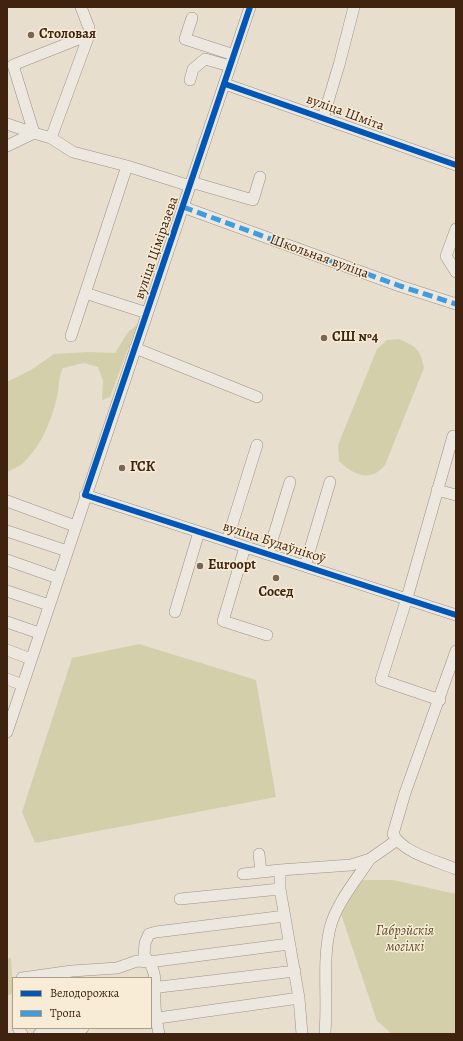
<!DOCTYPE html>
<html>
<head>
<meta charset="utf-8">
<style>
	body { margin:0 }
	#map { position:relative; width:463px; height:1041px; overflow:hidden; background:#e8decd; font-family:Alegreya,serif }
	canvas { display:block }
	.frame { position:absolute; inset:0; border:8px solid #3f230f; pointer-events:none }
	.legend { position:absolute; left:12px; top:977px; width:140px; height:52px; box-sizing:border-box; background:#f8ecd7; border:1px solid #ae9c87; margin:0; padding:5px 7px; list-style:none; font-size:12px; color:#3f230f }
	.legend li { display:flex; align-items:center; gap:8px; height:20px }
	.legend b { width:20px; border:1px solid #ae9c87 }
</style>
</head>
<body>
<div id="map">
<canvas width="463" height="1041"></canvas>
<div class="frame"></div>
<ul class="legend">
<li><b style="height:5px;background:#0057b8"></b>Велодорожка</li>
<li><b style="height:5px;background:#3f9cde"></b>Тропа</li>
</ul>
</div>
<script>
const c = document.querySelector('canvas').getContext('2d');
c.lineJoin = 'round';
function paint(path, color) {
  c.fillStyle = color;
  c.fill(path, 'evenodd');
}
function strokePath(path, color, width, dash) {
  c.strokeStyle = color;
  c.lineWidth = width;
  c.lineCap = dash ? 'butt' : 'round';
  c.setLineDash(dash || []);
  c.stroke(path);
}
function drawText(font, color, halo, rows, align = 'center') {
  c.font = font + ' Alegreya,serif';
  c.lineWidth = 3;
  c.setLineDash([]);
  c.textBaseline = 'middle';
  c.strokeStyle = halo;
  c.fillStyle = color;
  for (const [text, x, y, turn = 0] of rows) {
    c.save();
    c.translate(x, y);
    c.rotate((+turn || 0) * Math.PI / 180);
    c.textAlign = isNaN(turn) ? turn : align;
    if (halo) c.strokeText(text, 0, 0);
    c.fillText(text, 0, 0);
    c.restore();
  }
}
const green = new Path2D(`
	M137,325L110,397L102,400L103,381L98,367L84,363L63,368C59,376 59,383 58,392C53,417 42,446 23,463C19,467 12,469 7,472V382L31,370L54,354L89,352L115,353L128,332Z
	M399,339C417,347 420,349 424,368L385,465C371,483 353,475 339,461L338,445L377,349L387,340Z
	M139,644L256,680L276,797L35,843L22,812L72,658Z
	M363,880H393L456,894V1034H392L377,1021L339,908Z
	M11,958L13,993L7,996V959Z`);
const minor = new Path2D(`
	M192,18L185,39L234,55
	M190,80L193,69L205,59L230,66
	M225,84L456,165
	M323,118L339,65L354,7
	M7,124L34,133
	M34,133L13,65L89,35
	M51,138L89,35V28L81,7
	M7,146L34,133L51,138L73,152L127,166L190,186
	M191,182L253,200L260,177
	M183,207L400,286L456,304
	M456,229L446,256L456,272
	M85,293L147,313
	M71,336L127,166
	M135,348L257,397
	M437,490L456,495
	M85,495L456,615
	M7,501L75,526
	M7,531L67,551
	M227,541L257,445
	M245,547L223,621L267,635
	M268,554L290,482
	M7,560L58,578
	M305,566L330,482
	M7,591L49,605
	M175,612L199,532
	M7,622L39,633
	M7,650L31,659
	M456,651L405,793L393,834C403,853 437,861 456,869
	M7,679L23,685
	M440,700L381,680L407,598L453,436
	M7,732L250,7
	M259,854L261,872
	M243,874L280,870
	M180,899L280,889
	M22,978L72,971L117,968L137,961L149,962L289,944
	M151,988L295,971
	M151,1019L299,998
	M18,1028L22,1034
	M325,1032C328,998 322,962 330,928C336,904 356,880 370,859
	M39,1034L83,1028
	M159,1034C157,1024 155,1013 155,1003C154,981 159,974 144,955L145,943L149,934L156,932L285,916
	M302,1034L299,998L280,889V870L351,865L370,859L397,840`);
const quiet = new Path2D(`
	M183,207L400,286L456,304`);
const cycleway = new Path2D(`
	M250,7L85,495L456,615
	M225,84L456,165`);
const markers = [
	[31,35,4,"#7a6452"],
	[324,338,4,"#7a6452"],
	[122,468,4,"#7a6452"],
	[200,566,4,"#7a6452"],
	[276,578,4,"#7a6452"]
];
const poiNames = [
	["Столовая",39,35],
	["СШ №4",332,338],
	["ГСК",130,468],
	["Euroopt",208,566],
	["Сосед",276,593,"center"]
];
const streetNames = [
	["вуліца Шміта",345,113,20],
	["вуліца Ціміразева",157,248,-71],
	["Школьная вуліца",319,257,20],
	["вуліца Будаўнікоў",274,543,18]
];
const parkNames = [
	["Габрэйскія",405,932],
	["могілкі",405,948]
];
paint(green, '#d3cfab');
strokePath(minor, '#9b9286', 12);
strokePath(minor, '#ece7df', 11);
strokePath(quiet, '#3f9cde', 5, [10, 5]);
strokePath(cycleway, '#0057b8', 6);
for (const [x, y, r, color] of markers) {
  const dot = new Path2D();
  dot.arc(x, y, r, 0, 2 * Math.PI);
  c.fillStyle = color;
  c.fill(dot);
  strokePath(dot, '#f8ecd7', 1.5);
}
drawText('bold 14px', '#3f230f', '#f8ecd7', poiNames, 'left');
drawText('14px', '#3f230f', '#f8ecd7', streetNames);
drawText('italic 14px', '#604b2f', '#f8ecd7', parkNames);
</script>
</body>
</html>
